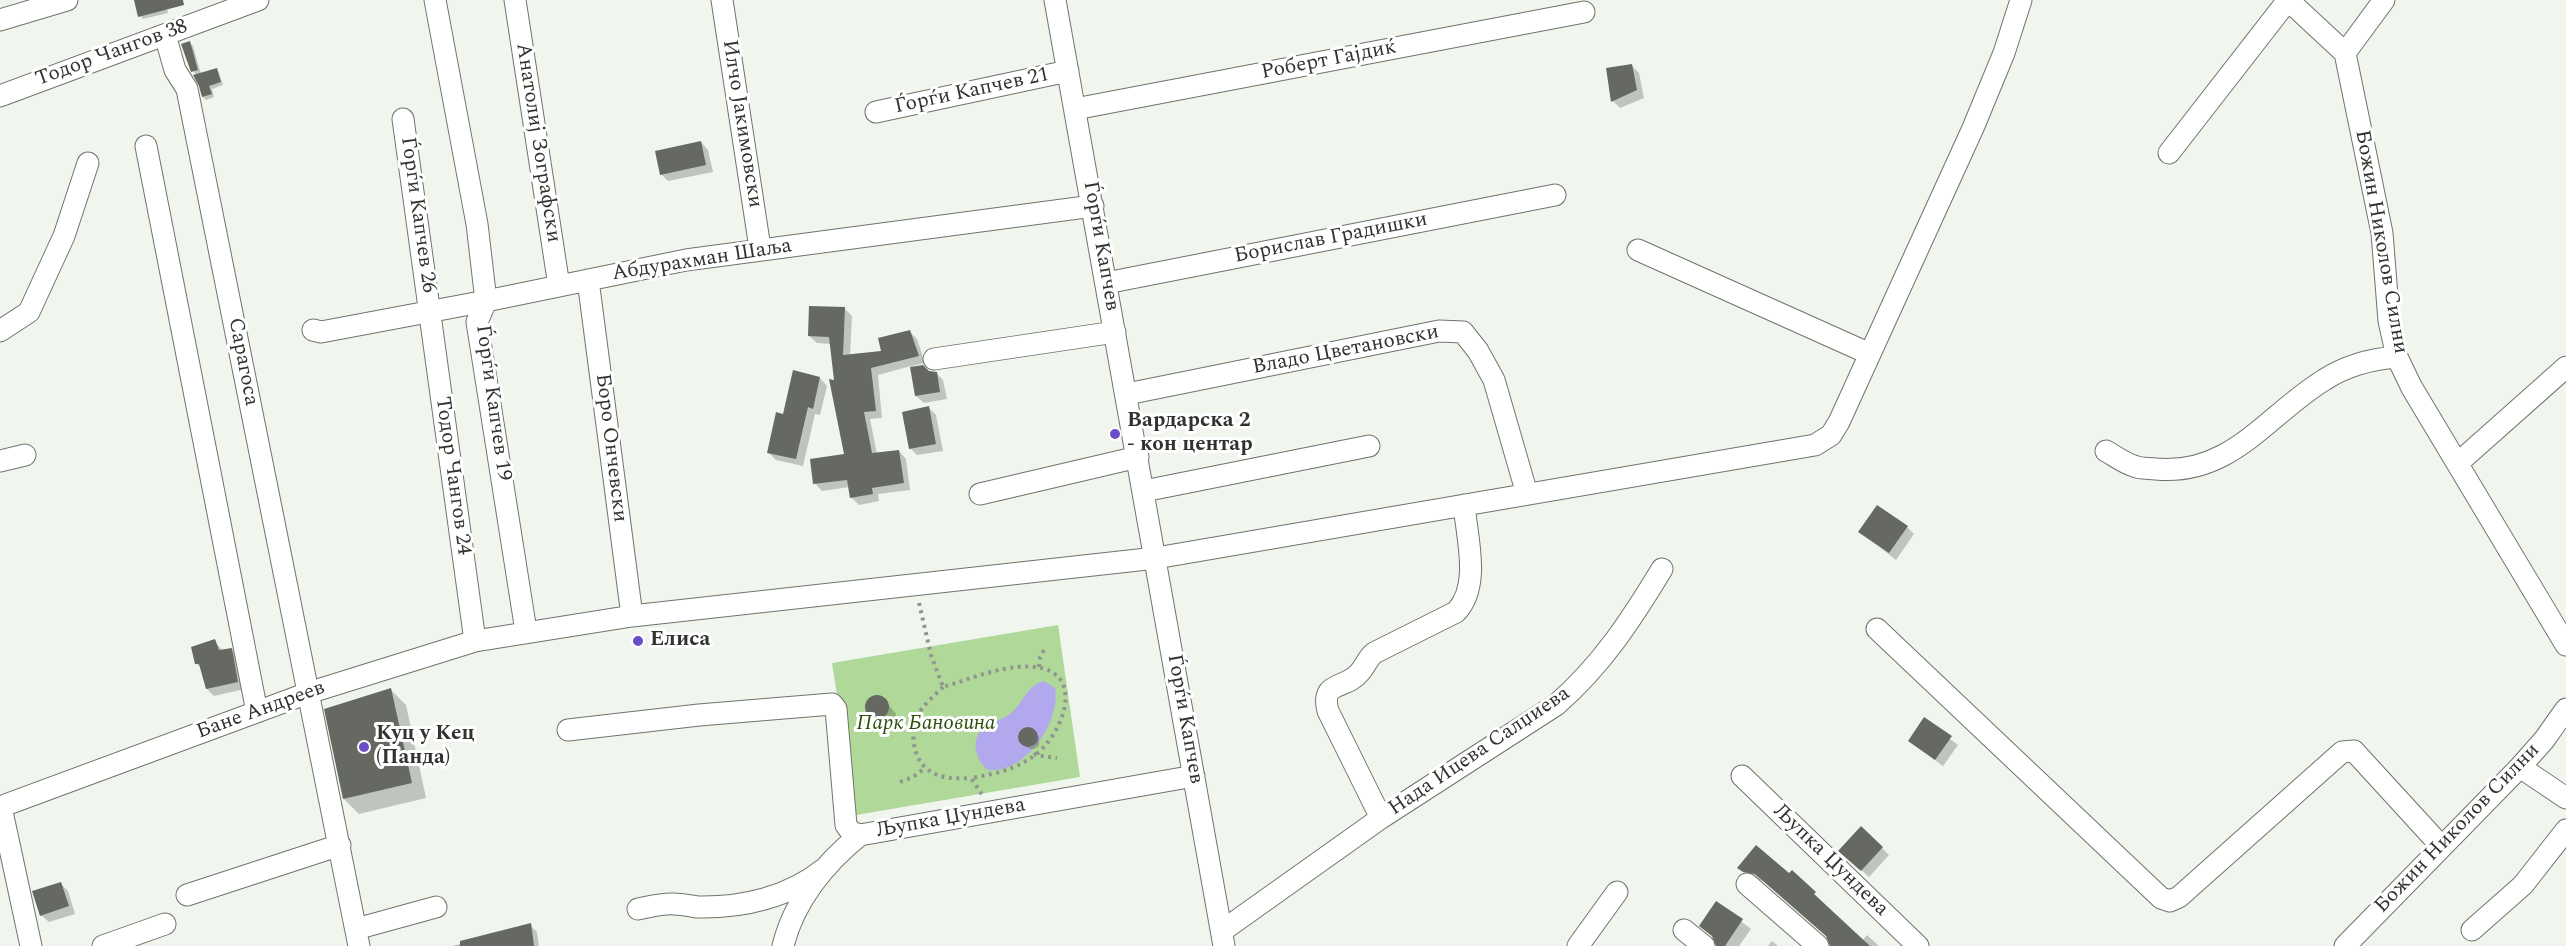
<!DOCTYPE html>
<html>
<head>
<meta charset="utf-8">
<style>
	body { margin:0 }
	canvas { display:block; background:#f0f5ed }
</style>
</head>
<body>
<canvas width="2566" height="946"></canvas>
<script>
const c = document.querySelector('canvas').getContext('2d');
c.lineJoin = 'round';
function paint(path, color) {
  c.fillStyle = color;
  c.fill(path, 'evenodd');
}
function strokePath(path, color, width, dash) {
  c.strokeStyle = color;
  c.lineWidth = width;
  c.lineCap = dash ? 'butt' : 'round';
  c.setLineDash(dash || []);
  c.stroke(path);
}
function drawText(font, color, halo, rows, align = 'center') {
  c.font = font + ' Spectral,serif';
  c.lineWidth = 6;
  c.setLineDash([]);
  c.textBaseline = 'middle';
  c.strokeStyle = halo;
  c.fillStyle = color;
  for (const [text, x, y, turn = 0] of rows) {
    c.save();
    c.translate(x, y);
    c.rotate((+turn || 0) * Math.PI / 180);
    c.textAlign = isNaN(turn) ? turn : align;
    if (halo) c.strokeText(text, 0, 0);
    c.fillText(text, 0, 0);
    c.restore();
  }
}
const green = new Path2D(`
	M1058,625L1080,777L856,815L832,663Z`);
const water = new Path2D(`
	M1044,681L1055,688C1061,722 1025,774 988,770C975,760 969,737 986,726C994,721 1004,719 1011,713C1024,702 1027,685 1044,681Z`);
const shadow = new Path2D(`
	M136,0H165L168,13L143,19L140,16Z
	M190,43L193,46L201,74L216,70L219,73L223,85L212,89L214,97L206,100L203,97L197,76L193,71Z
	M1632,66L1639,73L1644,98L1620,108L1613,101L1607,69Z
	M701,142L708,150L713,172L668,181L661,174Z
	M844,308L852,316L850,356L883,352L910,332L917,339L925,363L912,366L913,369L936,373L943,380L947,399L924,403L916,396L911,366L878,375L882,418L870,419L877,454L899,451L906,459L910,490L878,494L879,501L859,505L852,498L850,487L822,491L815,483L846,455L831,344L817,343L809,336Z
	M820,378L827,386L820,415L815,414L803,466L776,460L768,452L784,416Z
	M929,408L936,415L943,451L917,455L910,448Z
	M1907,527L1914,534L1896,560L1860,532Z
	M214,641L223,651L231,650L238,657L245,689L214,696L207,689L202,669L196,663Z
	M391,690L406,705L426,798L359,814L344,799Z
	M878,697L884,699L896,714L894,721L885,726L868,713L866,706L872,698Z
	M1924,719L1958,745L1943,766L1909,741Z
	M1026,728L1031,729L1039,737V746L1034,749L1026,747L1019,739L1021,731Z
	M1882,848L1889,855L1869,877L1848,858Z
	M1739,867L1789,875L1792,872L1862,941L1867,935L1879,946H1832L1828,937L1764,881L1752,879Z
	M60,883L68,891L75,914L49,922L41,915Z
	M1717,903L1751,929L1739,946H1718L1717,941L1701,926Z
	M530,925L537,932L539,946H452Z
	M1772,941L1778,946H1768Z`);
const building = new Path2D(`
	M134,0H183L184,5L138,17Z
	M190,41L198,70L191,72L181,44Z
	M1632,64L1637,90L1611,102L1606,68Z
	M217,68L221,82L209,86L212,94L202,97L199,86L193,75Z
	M701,141L706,165L660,175L655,151Z
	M809,306L845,307L843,355L881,351L878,338L910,330L919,356L871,368L876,411L864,412L872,453L899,450L904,483L872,488L873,494L850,498L847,480L813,484L810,459L844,454L829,379L834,380L829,337L808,336Z
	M923,365L929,371L937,372L940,392L915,396L910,367Z
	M793,370L820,377L813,409L808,407L796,459L767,453L776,412L783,414Z
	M929,406L936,444L909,449L902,412Z
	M1877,505L1908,526L1889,553L1858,532Z
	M215,639L219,650L232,648L238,682L206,689L199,664H195L191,647Z
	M391,688L412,783L343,799L324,709Z
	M865 707a12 12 0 1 1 24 0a12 12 0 1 1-24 0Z
	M1924,717L1952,736L1935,760L1908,741Z
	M1018 737a10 10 0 1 1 20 0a10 10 0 1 1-20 0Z
	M1861,826L1883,847L1861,871L1838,851Z
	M1756,845L1789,873L1792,870L1816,892L1814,894L1870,946H1830L1826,936L1755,874L1743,872L1737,868Z
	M61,882L69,906L40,916L32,891Z
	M1716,901L1743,919L1725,946H1716L1712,936L1699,926Z
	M531,923L534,946H460V941Z`);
const path = new Path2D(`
	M919,603L931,655L943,687C970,679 1013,661 1041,668C1086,678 1060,737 1035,755C1015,770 994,774 971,778L983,796
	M1039,667L1040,657L1045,648
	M943,687C935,695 923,705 918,715C910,730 912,756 926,768C938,779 956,779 971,778
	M1031,746L1036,755L1057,758
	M900,782L913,777L925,768`);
const minor = new Path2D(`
	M435,0L477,224L486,301L477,322L526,631
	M515,0L559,286
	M722,0L760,248
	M1055,0L1224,946
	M2288,0L2345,53L2382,233L2389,321L2397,357L2412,388L2566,645
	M0,20L67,0
	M165,35L175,70L187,89L359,946
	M2345,53L2384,0
	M0,96L258,0
	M1075,109L1584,12
	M876,112L1068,71
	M403,119L475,641
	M146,146L257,712
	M2169,153L2288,0
	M1638,250L1870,354
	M588,280L632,616
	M1106,283L1555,195
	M313,330L321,332L486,301L686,260L1093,206
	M0,331L29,312L64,236L88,163
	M934,359L1115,332
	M1127,394L1439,331L1463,332L1478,351L1494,380L1527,494
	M2106,451C2115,456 2124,463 2134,466C2140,469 2149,468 2156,469C2231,476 2267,415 2324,380C2347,365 2370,359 2397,357
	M0,461L25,455
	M2458,463L2566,367
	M1144,491L1369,446
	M980,494L1138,457
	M1877,629L2161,898L2170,901L2179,897L2342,752L2354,751L2441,846
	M568,730L699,715L832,704L836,709L846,825L851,832L860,835L1194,776
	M2520,767L2566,798
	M1742,776L1918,946
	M0,807L308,693L475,641L632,616L1156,558L1815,445L1831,435L1839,422L1973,128L2004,53L2021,0
	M1,807L31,946
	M1381,818L1328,711C1320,680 1346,690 1360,672C1366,665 1367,659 1374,653L1456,612C1481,586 1467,538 1464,505
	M1747,884L1818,946
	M187,895L340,845
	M638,909C649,907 662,903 674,904C682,904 690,906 697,907C743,908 789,897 824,869
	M356,929L436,907
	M1684,930L1704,946
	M2472,930L2523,885L2566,830
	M1222,931L1381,818L1556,705C1602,665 1631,620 1662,569
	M103,946L165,924
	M783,946C794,901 825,863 860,835
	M1578,946L1617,892
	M2345,946L2520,767L2544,740L2566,709`);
const markers = [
	[1115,434,6,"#6a4ec7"],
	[638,641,6,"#6a4ec7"],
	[364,747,6,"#6a4ec7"]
];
const streetNames = [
	["Тодор Чангов 38",112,54,-20],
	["Роберт Гајдиќ",1329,61,-11],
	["Ѓорѓи Капчев 21",972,92,-12],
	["Илчо Јакимовски",741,124,81],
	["Анатолиј Зографски",537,143,81],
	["Ѓорѓи Капчев 26",417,215,82],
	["Борислав Градишки",1331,239,-11],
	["Божин Николов Силни",2380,242,80],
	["Ѓорѓи Капчев",1100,246,80],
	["Абдурахман Шаља",702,261,-9],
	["Владо Цветановски",1346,351,-11],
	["Сарагоса",242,362,79],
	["Ѓорѓи Капчев 19",492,403,82],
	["Боро Ончевски",610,448,83],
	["Тодор Чангов 24",452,476,82],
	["Бане Андреев",261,711,-20],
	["Ѓорѓи Капчев",1184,719,80],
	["Нада Ицева Салџиева",1480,752,-34],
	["Љупка Џундева",951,819,-10],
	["Божин Николов Силни",2458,829,-46],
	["Љупка Џундева",1830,861,44]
];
const poiNames = [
	["Вардарска 2",1127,422],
	["- кон центар",1127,446],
	["Елиса",650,641],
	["Куц у Кец",376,735],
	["(Панда)",376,759]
];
const parkNames = [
	["Парк Бановина",926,725]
];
paint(green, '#b0d898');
paint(water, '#b1a8ed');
paint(shadow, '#0003');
paint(building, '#656962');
strokePath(minor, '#70746d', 23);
strokePath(path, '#91958f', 4, [3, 4.5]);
strokePath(minor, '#fff', 21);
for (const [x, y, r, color] of markers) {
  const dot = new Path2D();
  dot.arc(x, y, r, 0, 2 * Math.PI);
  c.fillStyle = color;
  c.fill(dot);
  strokePath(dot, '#fff', 2);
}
drawText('21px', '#313330', '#fff', streetNames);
drawText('bold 21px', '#313330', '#fff', poiNames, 'left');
drawText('italic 21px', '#2b4f0a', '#fff', parkNames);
</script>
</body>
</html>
